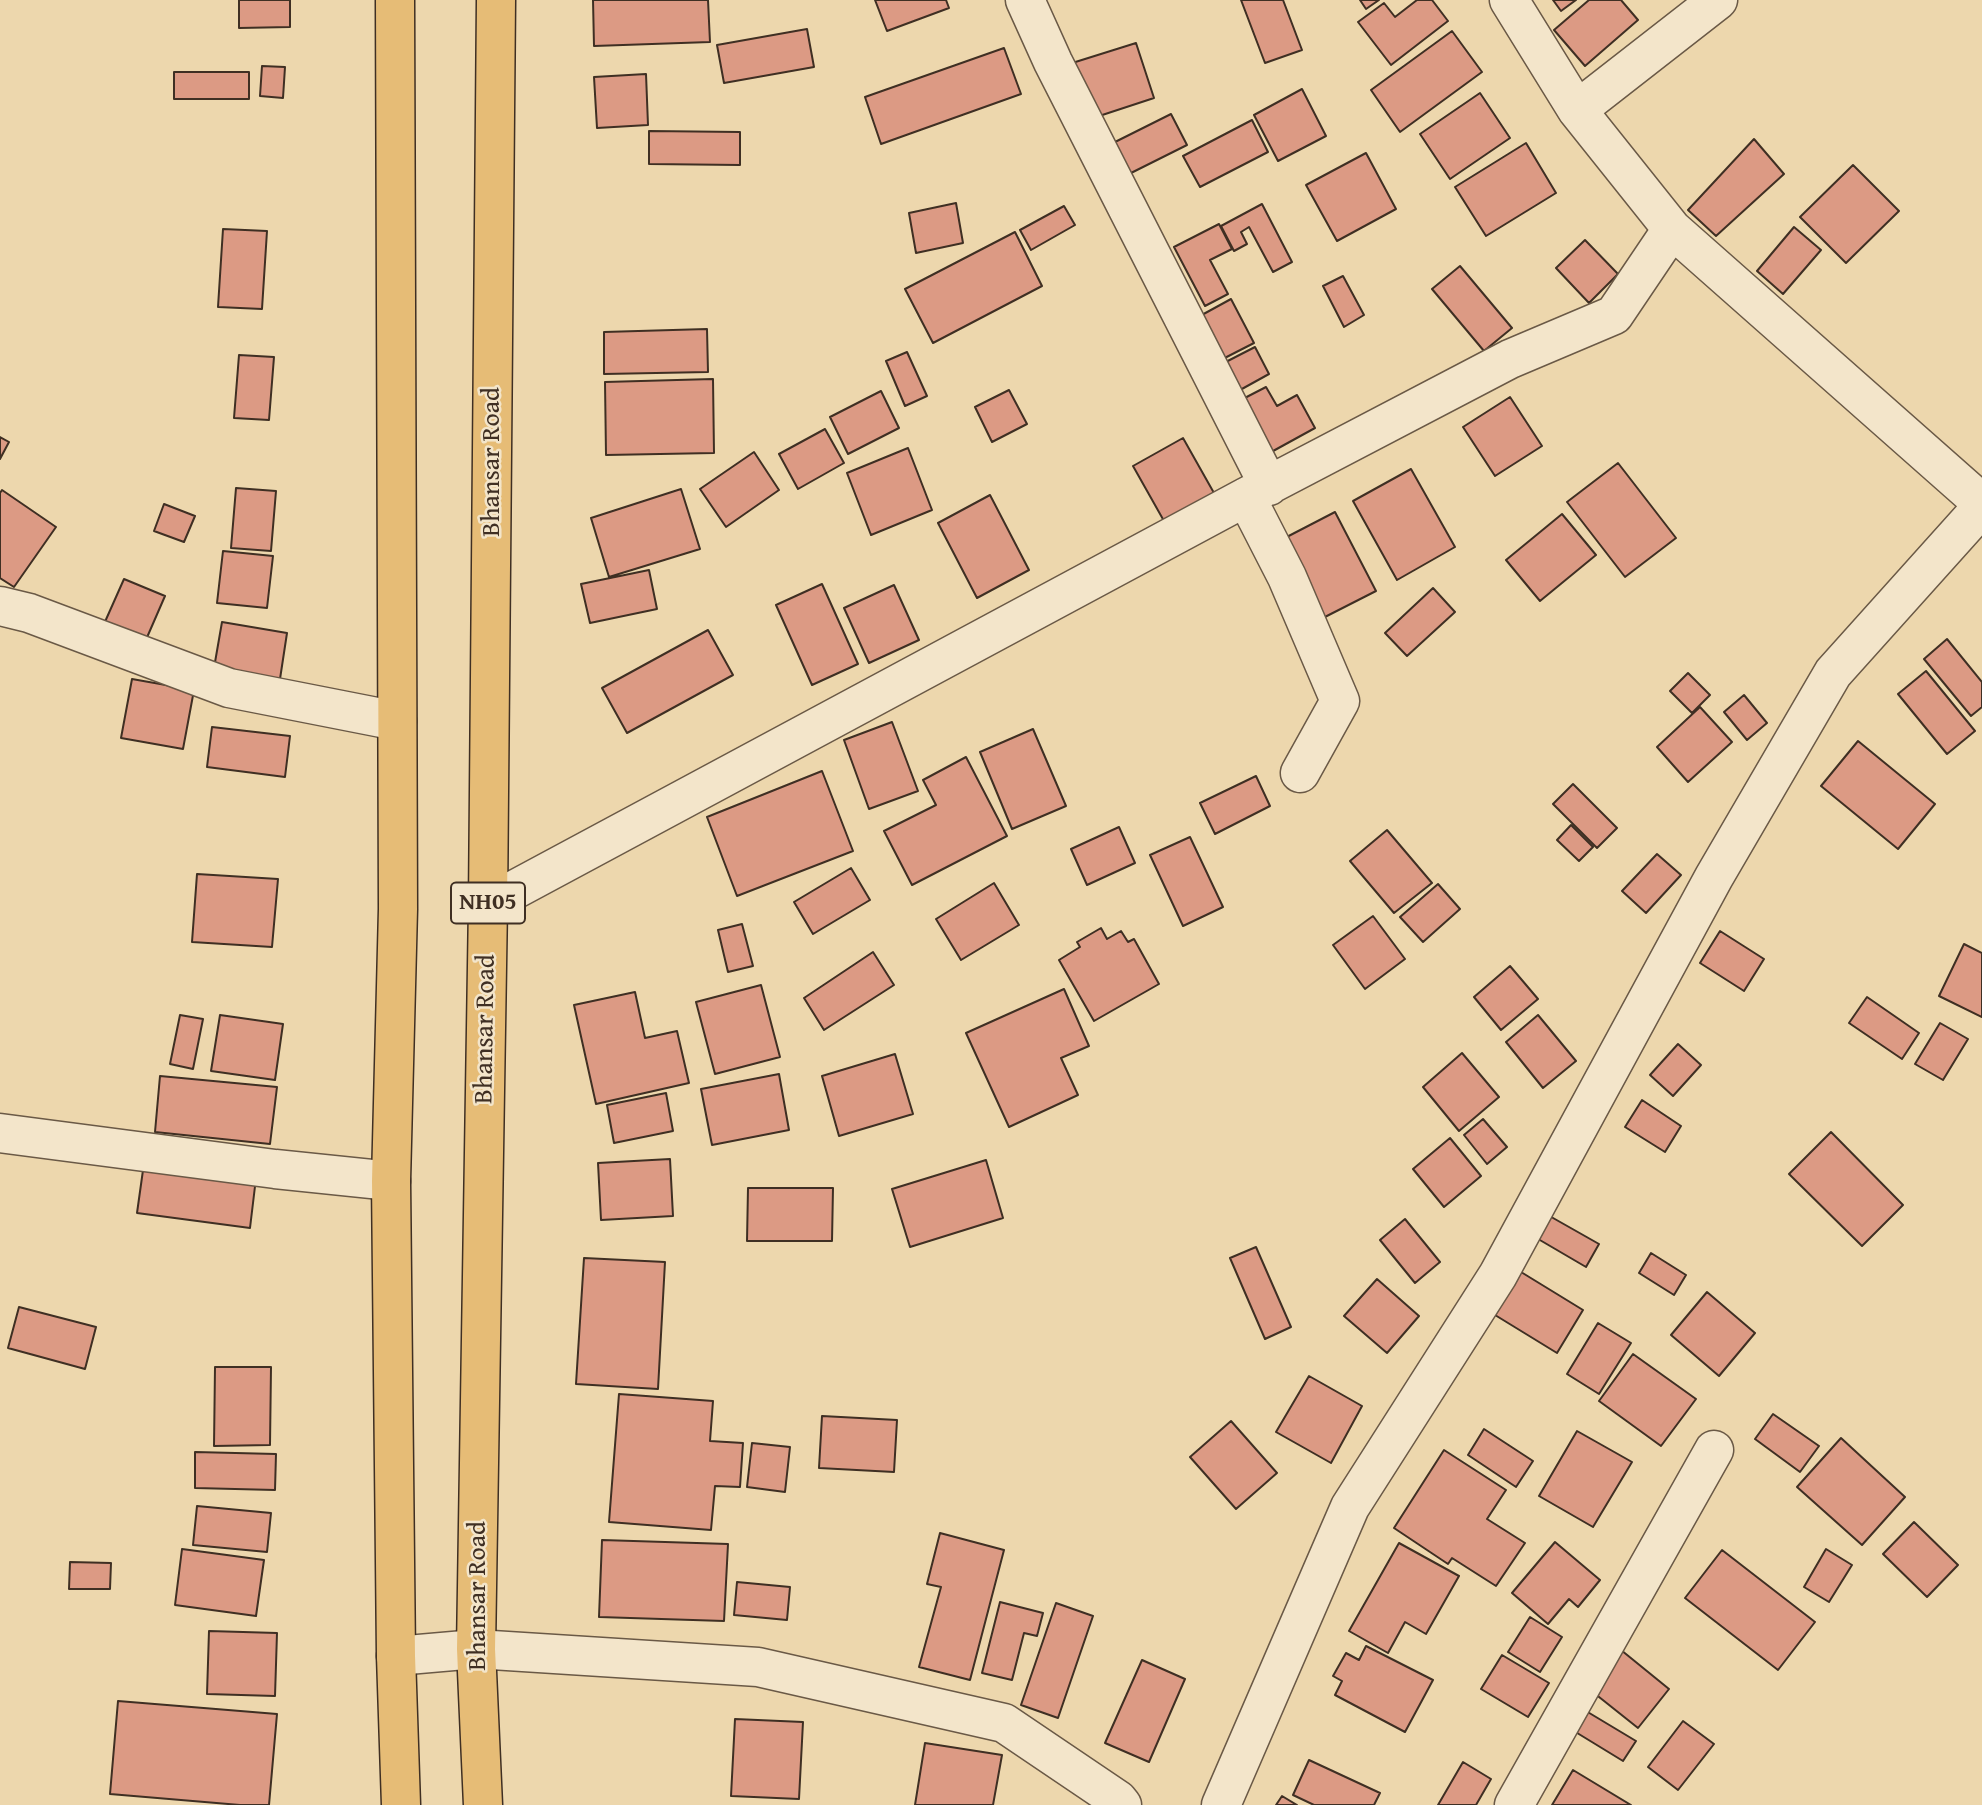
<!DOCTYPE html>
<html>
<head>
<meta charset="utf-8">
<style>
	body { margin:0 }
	canvas { display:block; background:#edd7ad }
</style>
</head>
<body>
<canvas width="1982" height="1805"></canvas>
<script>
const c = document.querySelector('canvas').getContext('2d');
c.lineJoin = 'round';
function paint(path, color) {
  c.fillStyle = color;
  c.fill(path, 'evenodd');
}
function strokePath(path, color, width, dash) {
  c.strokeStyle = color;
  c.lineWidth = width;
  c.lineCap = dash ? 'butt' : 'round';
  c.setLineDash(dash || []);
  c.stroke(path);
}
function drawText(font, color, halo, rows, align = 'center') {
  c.font = font + ' "Gentium Book Plus",serif';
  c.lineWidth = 5;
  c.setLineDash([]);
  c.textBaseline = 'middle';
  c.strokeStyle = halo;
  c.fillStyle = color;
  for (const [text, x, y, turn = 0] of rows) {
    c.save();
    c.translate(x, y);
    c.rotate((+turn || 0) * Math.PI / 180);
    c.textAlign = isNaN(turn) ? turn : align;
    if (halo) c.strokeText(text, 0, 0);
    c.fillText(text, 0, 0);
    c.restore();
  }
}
const building = new Path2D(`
	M239,0H290V27L239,28Z
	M593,0H708L710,42L594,46Z
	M875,0H946L949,8L887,31Z
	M1241,0H1283L1302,50L1265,63Z
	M1360,0H1379L1366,9Z
	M1417,0H1432L1448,21L1391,65L1358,22L1384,3L1395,17Z
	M1553,0H1576L1561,11Z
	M1589,0H1621L1638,20L1585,66L1554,30Z
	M807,29L814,67L724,83L717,45Z
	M1452,31L1482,72L1400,132L1371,90Z
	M1136,43L1154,98L1087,120L1069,64Z
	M1004,48L1021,94L881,144L865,97Z
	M262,66L285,67L283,98L260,96Z
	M174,72H249V99H174Z
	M646,74L648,125L597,128L594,77Z
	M1302,89L1326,136L1278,161L1254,115Z
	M1480,93L1510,138L1450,179L1420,134Z
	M1171,114L1187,145L1121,178L1105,147Z
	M1252,120L1268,152L1200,187L1183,156Z
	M649,131L740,132V165L649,164Z
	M1754,139L1784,174L1716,236L1688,210Z
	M1526,143L1556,193L1486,236L1455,187Z
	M1366,153L1396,209L1337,241L1306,185Z
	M1853,165L1899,211L1846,263L1800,217Z
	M956,203L963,243L916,253L909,213Z
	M1262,204L1292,262L1273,272L1249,227L1241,232L1247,244L1234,251L1221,226Z
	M1064,206L1075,225L1031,250L1020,230Z
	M1219,224L1232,249L1210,260L1228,294L1205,306L1174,247Z
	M1794,227L1821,250L1783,294L1757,271Z
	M223,229L267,231L262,309L218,307Z
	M1015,232L1042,286L933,343L905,289Z
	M1585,240L1618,274L1589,303L1556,268Z
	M1460,266L1512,328L1484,351L1432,289Z
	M1343,276L1364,315L1344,327L1323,286Z
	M1231,299L1254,343L1211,365L1189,322Z
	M707,329L708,372L604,374V332Z
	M1255,347L1269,374L1231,395L1216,367Z
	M907,352L927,396L905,406L886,361Z
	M239,355L274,357L269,420L234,418Z
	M713,379L714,453L606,455L605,382Z
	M1266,387L1277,406L1297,395L1315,428L1264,456L1235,403Z
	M1009,390L1027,424L992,442L975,407Z
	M881,391L899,428L848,454L830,417Z
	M1510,397L1542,446L1495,476L1463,427Z
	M825,429L844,463L798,489L779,454Z
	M0,437L9,442L0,459Z
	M1183,438L1214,493L1164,521L1133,466Z
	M908,448L932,510L871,535L847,473Z
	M754,452L779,490L726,527L700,489Z
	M1618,463L1676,538L1625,577L1567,502Z
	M1411,469L1455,547L1397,580L1353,501Z
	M236,488L276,491L271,551L231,548Z
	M681,489L700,549L609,577L591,518Z
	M2,490L56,527L14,587L0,578V493Z
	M990,495L1029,570L977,598L938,523Z
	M164,504L195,516L184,542L154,531Z
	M1335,512L1376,591L1319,620L1279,541Z
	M1562,514L1596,555L1540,601L1506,560Z
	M223,551L273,556L267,608L217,603Z
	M649,570L657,609L590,623L581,584Z
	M124,579L165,596L145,642L104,624Z
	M822,584L858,664L812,685L776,605Z
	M894,585L919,640L869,663L844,608Z
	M1433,588L1455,612L1407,656L1385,633Z
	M222,622L287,633L280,679L214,668Z
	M708,630L733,675L627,733L602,688Z
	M1947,639L1982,682V707L1971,716L1924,659Z
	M1926,671L1975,731L1947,754L1898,694Z
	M1688,673L1710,695L1692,713L1670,691Z
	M132,679L194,690L183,749L121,738Z
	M1744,695L1767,723L1747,740L1724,712Z
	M1700,707L1732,742L1688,782L1657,747Z
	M892,722L918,791L869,809L844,740Z
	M212,727L290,736L285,777L207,767Z
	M1033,729L1066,806L1012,829L980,752Z
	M1858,741L1935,804L1898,849L1821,786Z
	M966,757L1007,836L912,885L884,831L936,805L923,780Z
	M822,771L853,851L737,896L707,817Z
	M1256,776L1270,806L1215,834L1200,803Z
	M1573,784L1617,828L1597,848L1553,804Z
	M1571,825L1593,847L1579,861L1557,840Z
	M1119,827L1135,863L1087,885L1071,849Z
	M1387,830L1432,883L1394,913L1350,861Z
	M1190,837L1223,907L1183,926L1150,855Z
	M1657,854L1681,875L1646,913L1622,891Z
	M851,868L870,900L813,934L794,902Z
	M197,874L278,879L272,947L192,942Z
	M994,883L1019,925L961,960L936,919Z
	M1438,884L1460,909L1423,942L1400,917Z
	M1373,916L1405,959L1365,989L1333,945Z
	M742,924L753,966L728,972L718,930Z
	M1101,928L1107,939L1121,931L1128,942L1134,939L1159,984L1094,1021L1059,960L1080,947L1077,942Z
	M1720,931L1764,959L1744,991L1700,963Z
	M1964,944L1982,953V1017L1939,996Z
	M873,952L894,985L824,1030L804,998Z
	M1510,966L1538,999L1501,1030L1474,997Z
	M761,985L780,1057L715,1074L696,1002Z
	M1064,989L1089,1046L1061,1058L1078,1095L1009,1127L966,1033Z
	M635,992L645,1038L677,1031L689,1083L596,1104L574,1005Z
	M1867,997L1919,1033L1902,1059L1849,1023Z
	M180,1015L203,1019L193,1069L170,1064Z
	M220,1015L283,1024L275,1080L211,1071Z
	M1538,1015L1576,1061L1543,1088L1506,1042Z
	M1940,1023L1968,1039L1943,1080L1915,1064Z
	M1678,1044L1701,1065L1673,1096L1650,1075Z
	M1462,1053L1499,1097L1459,1131L1423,1087Z
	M895,1054L913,1114L839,1136L822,1076Z
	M779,1074L789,1130L712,1145L701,1089Z
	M160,1076L277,1087L270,1144L155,1132Z
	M666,1093L673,1131L614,1143L607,1105Z
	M1642,1100L1681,1126L1665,1152L1625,1127Z
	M1483,1119L1507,1147L1487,1164L1464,1135Z
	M1831,1132L1903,1205L1862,1246L1789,1174Z
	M1450,1138L1481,1176L1444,1207L1413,1169Z
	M670,1159L673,1216L601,1220L598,1163Z
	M986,1160L1003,1218L910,1247L892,1189Z
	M144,1163L256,1178L250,1228L137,1213Z
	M748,1188H833L832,1241H747Z
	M1546,1214L1599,1244L1586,1267L1533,1236Z
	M1405,1219L1440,1262L1415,1283L1380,1240Z
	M1256,1247L1291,1327L1265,1339L1230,1258Z
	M1651,1253L1686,1275L1674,1295L1639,1273Z
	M584,1258L665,1262L658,1389L576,1384Z
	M1521,1272L1583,1310L1557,1353L1495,1315Z
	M1377,1279L1419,1316L1387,1353L1344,1316Z
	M1707,1292L1755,1333L1719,1376L1671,1335Z
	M19,1307L96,1327L85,1369L8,1348Z
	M1598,1323L1631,1343L1599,1394L1567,1374Z
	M1633,1354L1696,1399L1661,1446L1599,1401Z
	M215,1367H271L270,1445L214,1446Z
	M1309,1376L1362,1406L1331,1463L1276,1432Z
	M619,1394L713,1401L710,1441L743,1443L740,1487L715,1486L711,1530L609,1522Z
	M1773,1414L1819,1446L1800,1472L1755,1439Z
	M822,1416L897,1420L894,1472L819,1468Z
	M1231,1421L1277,1473L1236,1509L1190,1457Z
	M1484,1429L1533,1461L1516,1487L1468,1455Z
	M1577,1431L1632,1462L1593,1527L1539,1496Z
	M1841,1438L1905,1497L1862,1545L1797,1487Z
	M752,1443L790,1447L785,1492L747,1487Z
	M1444,1450L1506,1490L1487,1519L1525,1543L1496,1586L1452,1558L1448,1564L1394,1528Z
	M195,1452L276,1454L275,1490L195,1488Z
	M197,1506L271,1513L267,1552L193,1545Z
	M1914,1522L1958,1565L1927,1597L1883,1554Z
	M940,1533L1004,1550L970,1680L919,1667L941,1587L927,1584Z
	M602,1540L728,1544L724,1621L599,1617Z
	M1555,1542L1600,1580L1578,1607L1569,1599L1548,1624L1512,1593Z
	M1399,1543L1459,1576L1426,1634L1405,1622L1388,1653L1349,1631Z
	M182,1549L264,1560L256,1616L175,1605Z
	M1826,1549L1852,1565L1829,1602L1804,1587Z
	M1722,1550L1815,1622L1778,1670L1685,1598Z
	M70,1562L111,1563L110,1589H69Z
	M737,1582L790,1587L787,1620L734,1615Z
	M1000,1602L1043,1613L1037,1636L1024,1633L1012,1680L982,1673Z
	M1056,1603L1093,1616L1058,1718L1021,1705Z
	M1530,1617L1562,1637L1540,1672L1508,1652Z
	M209,1631L277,1633L275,1696L207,1694Z
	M1366,1646L1433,1680L1405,1732L1335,1695L1342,1681L1333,1676L1346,1653L1359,1660Z
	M1621,1650L1669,1689L1638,1728L1589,1689Z
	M1502,1655L1549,1683L1528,1717L1481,1689Z
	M1142,1660L1185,1679L1149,1762L1105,1743Z
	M118,1701L277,1714L269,1805H240L110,1794Z
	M1581,1708L1636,1741L1623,1761L1569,1728Z
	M735,1719L803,1722L799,1799L731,1796Z
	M1683,1721L1714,1744L1678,1790L1648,1767Z
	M925,1743L1002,1755L993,1805H915Z
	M1309,1760L1380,1793L1374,1805H1314L1293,1795Z
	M1463,1762L1491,1779L1476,1805H1438Z
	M1573,1770L1631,1805H1552Z
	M1282,1796L1297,1805H1276Z`);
const street = new Path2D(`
	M1025,0L1053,62L1269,486
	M1509,0L1577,110L1672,229
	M1577,110L1718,0
	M1246,497L1287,577L1340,701L1300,773
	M0,606L29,613L229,688L397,721
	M488,904L1246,497L1510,359L1614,315L1672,229L1982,503
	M0,1133L275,1169L391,1181
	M396,1656L476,1649L758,1667L1004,1723L1118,1800L1122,1805
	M1221,1805L1350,1507L1498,1275L1714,877L1833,673L1982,507
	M1514,1805L1714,1450`);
const highway = new Path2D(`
	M395,0L398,909L391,1181L396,1656L401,1805
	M483,1805L476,1649L488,904L496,0`);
const shields = [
	[488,903,74]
];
const shieldNames = [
	["NH05",488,903]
];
const streetNames = [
	["Bhansar Road",492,462,-90],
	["Bhansar Road",486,1029,-89],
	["Bhansar Road",478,1596,-90]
];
paint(building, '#dc9a84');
strokePath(building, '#3f2f23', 2);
strokePath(street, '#6a5946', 41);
strokePath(highway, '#3f2f23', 41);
strokePath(street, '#f3e5ca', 38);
strokePath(highway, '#e6bc76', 38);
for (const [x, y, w] of shields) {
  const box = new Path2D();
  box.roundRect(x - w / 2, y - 20.5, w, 41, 5);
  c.fillStyle = '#f3e5ca';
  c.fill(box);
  strokePath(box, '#3f2f23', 2);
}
drawText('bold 24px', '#3f2f23', null, shieldNames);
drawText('26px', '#3f2f23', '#f3e5ca', streetNames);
</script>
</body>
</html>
